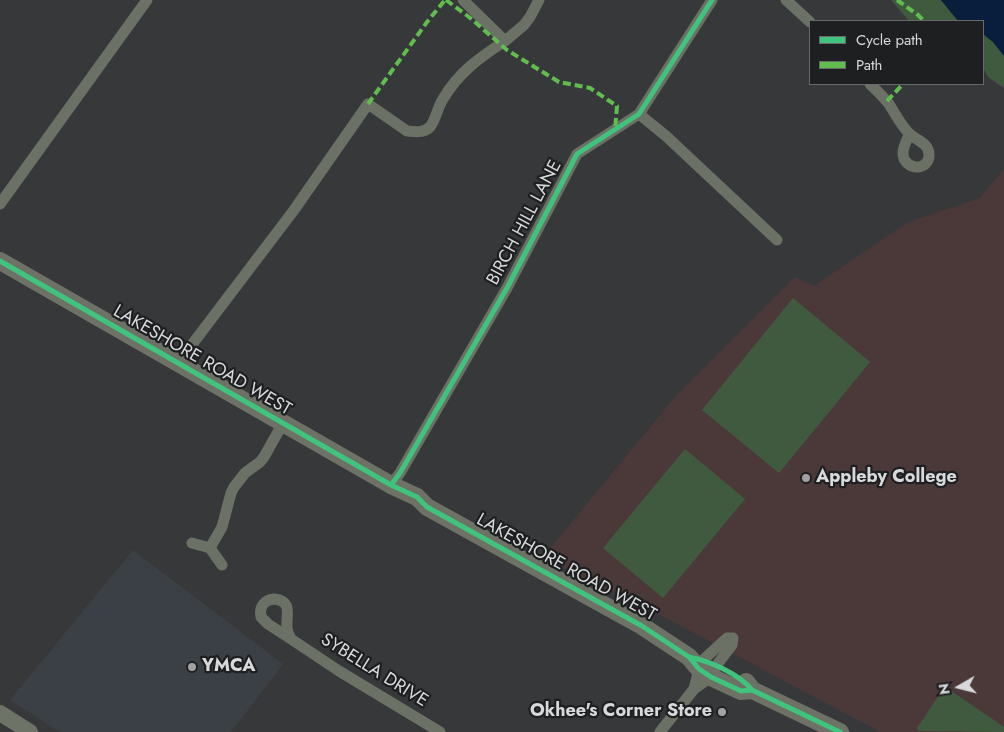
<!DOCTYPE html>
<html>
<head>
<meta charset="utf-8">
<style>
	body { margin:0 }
	#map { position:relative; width:1004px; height:732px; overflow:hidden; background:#373839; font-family:Jost,sans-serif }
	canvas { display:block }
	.legend { position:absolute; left:809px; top:20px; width:175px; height:65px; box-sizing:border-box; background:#1e1f20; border:1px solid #68696b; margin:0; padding:6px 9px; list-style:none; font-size:15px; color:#d8d9db }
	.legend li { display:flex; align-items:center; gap:10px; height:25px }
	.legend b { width:25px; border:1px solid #68696b }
	.north { position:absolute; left:934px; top:662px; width:50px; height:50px; -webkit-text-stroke:4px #1e1f20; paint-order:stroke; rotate:262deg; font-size:14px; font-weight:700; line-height:20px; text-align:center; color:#d8d9db }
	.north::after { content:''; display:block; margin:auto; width:18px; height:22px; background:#d8d9db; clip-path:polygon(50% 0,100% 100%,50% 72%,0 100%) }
</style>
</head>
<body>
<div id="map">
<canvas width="1004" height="732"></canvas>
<ul class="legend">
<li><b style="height:6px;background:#40c37c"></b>Cycle path</li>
<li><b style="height:6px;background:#5fbe4e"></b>Path</li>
</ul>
<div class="north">N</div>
</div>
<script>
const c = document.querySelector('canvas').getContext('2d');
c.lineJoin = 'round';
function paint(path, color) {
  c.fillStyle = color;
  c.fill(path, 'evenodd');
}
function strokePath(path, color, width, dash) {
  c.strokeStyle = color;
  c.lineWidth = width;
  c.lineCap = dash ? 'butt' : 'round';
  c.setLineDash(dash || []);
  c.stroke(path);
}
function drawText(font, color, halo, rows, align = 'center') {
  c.font = font + ' Jost,sans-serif';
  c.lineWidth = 4.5;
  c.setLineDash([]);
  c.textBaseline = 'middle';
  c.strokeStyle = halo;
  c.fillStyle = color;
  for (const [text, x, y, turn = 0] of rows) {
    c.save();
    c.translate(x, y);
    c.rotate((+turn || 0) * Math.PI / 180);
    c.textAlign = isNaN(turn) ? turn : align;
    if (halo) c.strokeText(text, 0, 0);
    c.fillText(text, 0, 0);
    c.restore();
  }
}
const built = new Path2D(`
	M133,550L283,664L231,732H59L10,700Z`);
const education = new Path2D(`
	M1004,169V732H880L670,620L542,558L675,397L795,277L814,286L908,222L980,198Z`);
const green = new Path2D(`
	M891,0H941L959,21H909Z
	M983,34L993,42L1004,56V88L988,77L983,68Z
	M793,298L870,362L779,473L702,410Z
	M685,449L745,499L663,598L603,548Z
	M947,688L1004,727V732L918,731L917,728L943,689Z`);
const water = new Path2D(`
	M941,0H1004V56L993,42L983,34V21H958Z`);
const street = new Path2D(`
	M786,0L810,22
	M505,41L524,25L530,17L539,0
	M870,84C876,90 883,96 889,104C894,112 903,129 911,135C918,141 928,143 929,154C930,172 903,171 903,153C903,147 907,140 909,135
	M639,114L666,136L777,240
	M0,204L147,0
	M178,363L294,210L368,104L407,131C415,132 424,133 430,127C435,122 438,106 443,99C459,72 479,58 505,41L463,0
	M391,485L400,473L507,288L577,154L639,114L712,0
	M192,543L210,548L222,565
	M210,548L222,527L231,493L234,487L245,473L260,462L264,457L283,423
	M274,599C293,601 286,614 287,627C287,632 289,635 291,639L268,624L261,617C259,607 264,600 274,599Z
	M291,639L339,671L440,732
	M660,732L694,689L711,677L716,666L732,645L733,638H727L703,660L699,669L694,689`);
const secondary = new Path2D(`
	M0,713L30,732`);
const primary = new Path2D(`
	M0,261L391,485L417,497L427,507L642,626L689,657L699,669L711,677L741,691L752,690
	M746,682L752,690L840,732`);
const quiet = new Path2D(`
	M446,0L469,17L507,50L559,82L590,88L617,106L615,130
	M897,0L918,15L924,21
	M887,101L903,84
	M368,104L427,22L445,0`);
const cycleway = new Path2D(`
	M0,261L391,485L417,497L427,507L642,626L689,657L699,669L711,677L741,691L752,690
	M391,485L400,473L507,288L577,154L639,114L712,0
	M689,657C710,661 739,674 752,690L840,732`);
const markers = [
	[806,478,5,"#a0a1a2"],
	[192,667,5,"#a0a1a2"],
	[722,712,5,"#a0a1a2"]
];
const streetNames = [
	["BIRCH HILL LANE",525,223,-62],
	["LAKESHORE ROAD WEST",202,361,30],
	["LAKESHORE ROAD WEST",566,568,29],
	["SYBELLA DRIVE",374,671,32]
];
const poiNames = [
	["Appleby College",816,478],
	["YMCA",202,667],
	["Okhee's Corner Store",712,712,"right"]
];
paint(built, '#3b3f46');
paint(education, '#4b393a');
paint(green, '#405a40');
paint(water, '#091d3c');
strokePath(street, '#6c7165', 11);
strokePath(secondary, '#6e7367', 16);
strokePath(primary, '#6d7166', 18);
strokePath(quiet, '#5fbe4e', 4, [8, 4]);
strokePath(cycleway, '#40c37c', 5);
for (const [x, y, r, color] of markers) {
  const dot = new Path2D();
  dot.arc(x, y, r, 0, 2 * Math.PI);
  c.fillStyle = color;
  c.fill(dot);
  strokePath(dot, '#1e1f20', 2);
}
drawText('18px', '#d8d9db', '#1e1f20', streetNames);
drawText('bold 18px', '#d8d9db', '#1e1f20', poiNames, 'left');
</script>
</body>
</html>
